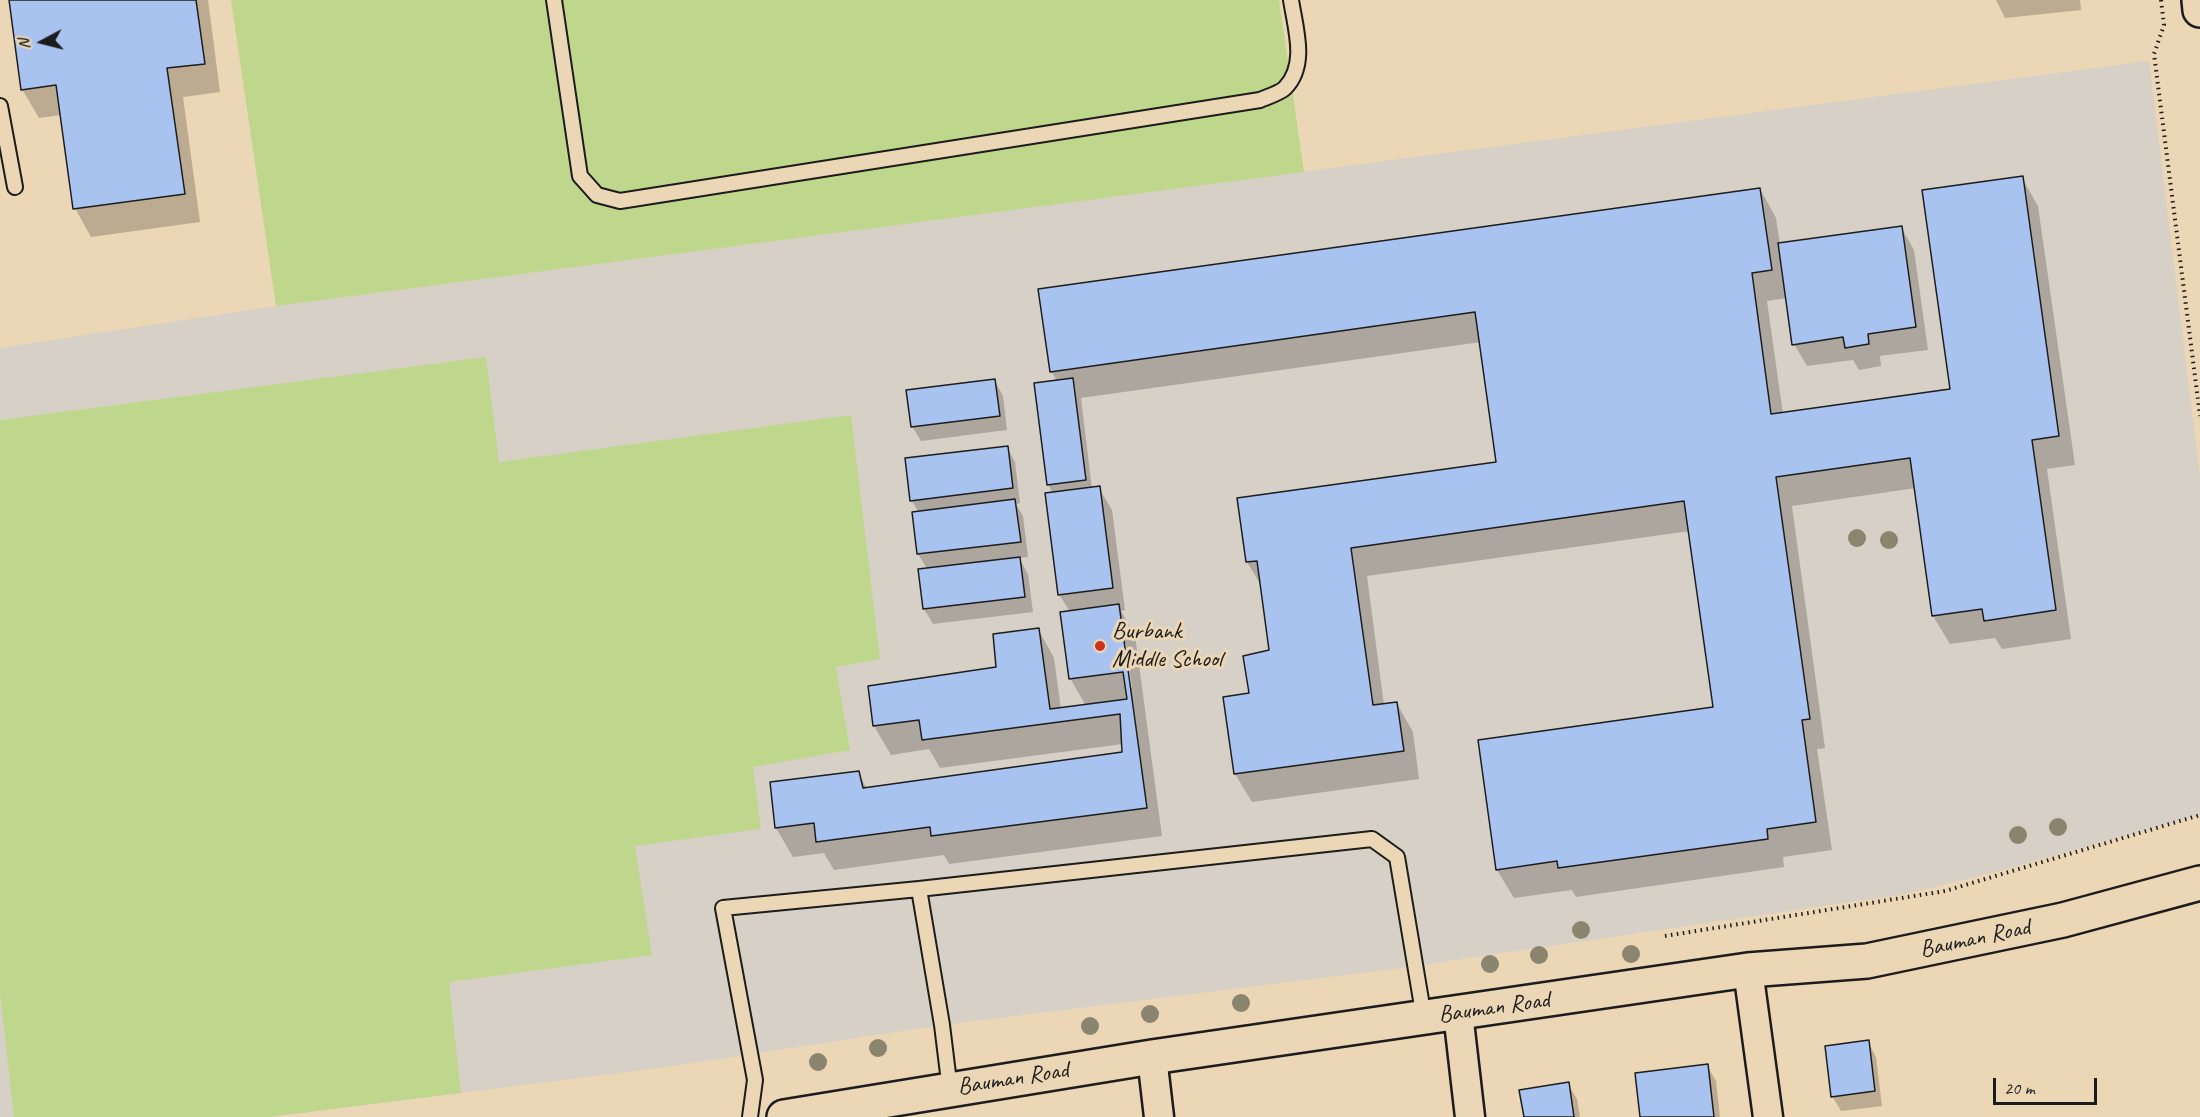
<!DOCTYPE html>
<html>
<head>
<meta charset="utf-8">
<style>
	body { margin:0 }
	#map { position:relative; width:2200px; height:1117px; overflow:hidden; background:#ebd6b5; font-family:Caveat,sans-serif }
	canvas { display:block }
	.north { position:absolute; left:12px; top:12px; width:60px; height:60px; -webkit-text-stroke:4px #ebd6b5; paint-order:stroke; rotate:263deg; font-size:16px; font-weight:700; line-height:24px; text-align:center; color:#1c1c1c }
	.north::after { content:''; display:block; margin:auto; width:21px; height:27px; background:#1c1c1c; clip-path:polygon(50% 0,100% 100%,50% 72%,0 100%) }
	.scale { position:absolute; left:1993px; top:1078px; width:104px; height:27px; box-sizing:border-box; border:3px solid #1c1c1c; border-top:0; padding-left:8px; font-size:18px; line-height:21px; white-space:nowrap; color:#1c1c1c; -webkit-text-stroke:4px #ebd6b5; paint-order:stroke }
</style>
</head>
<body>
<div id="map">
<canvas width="2200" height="1117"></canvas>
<div class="north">N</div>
<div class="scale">20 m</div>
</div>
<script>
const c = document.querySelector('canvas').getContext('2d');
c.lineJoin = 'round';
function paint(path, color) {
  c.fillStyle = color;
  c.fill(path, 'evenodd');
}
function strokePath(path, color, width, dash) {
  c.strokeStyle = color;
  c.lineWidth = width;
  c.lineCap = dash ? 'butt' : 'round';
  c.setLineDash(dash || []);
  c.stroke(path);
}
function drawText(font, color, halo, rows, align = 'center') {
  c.font = font + ' Caveat,sans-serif';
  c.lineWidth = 6;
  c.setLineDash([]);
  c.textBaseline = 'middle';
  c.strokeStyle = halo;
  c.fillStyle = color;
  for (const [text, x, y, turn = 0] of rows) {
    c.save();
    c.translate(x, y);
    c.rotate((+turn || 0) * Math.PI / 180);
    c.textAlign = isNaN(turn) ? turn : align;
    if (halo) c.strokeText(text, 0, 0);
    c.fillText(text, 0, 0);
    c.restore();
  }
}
const built = new Path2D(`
	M2149,61L2200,477V815L1996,872L1905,894L1394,969L942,1025L666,1067L269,1117H0V348L276,306Z`);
const green = new Path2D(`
	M231,0H1279L1304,172L276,306Z
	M486,357L499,462L851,415L880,659L836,667L850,750L753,767L761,829L635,846L652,955L449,982L461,1093L269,1117H14L0,993V420Z`);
const shadow = new Path2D(`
	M10,0H208L220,92L183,97L200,222L91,237L75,208L61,115L39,118L22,89Z
	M1996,0H2080L2081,10L2005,18Z
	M2022,178L2038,206L2075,465L2047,469L2071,639L2002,649L1995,638L1950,644L1933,616L1916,488L1792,506L1825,748L1817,749L1832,850L1783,857L1784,867L1576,897L1572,890L1514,898L1497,870L1715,708L1690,531L1367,576L1384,705L1397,704L1413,732L1419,779L1252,802L1235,774L1250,694L1271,652L1262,587L1247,562L1498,463L1481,342L1081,398L1092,489L1099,488L1112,510L1125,610L1121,611L1135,635L1162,836L949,864L944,855L834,870L824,853L793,857L776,828L771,783L858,772L867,789L1123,753V744L940,768L929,749L891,755L874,726L869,687L998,668L1038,629L1054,658L1061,709L1086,706L1070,678V612L1059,594L1053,494L1048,484L1057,381L1051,371L1760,189L1776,218L1780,244L1901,227L1914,250L1928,350L1880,356L1881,366L1859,370L1853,360L1807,366L1794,344L1787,298L1767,301L1783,414L1952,390ZM1126,644L1132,688L1129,685L1123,645Z
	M995,381L1003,396L1007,430L921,441L912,426Z
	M1007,447L1015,462L1020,503L1016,504L1023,516L1028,557L1019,558L1028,574L1033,612L933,624L924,609L919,571L928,570L918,554L913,513H919L912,501Z
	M1868,1042L1876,1057L1882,1106L1841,1111L1832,1096Z
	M1707,1066L1716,1081L1720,1117H1641Z
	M1568,1084L1577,1099L1580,1117H1525Z`);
const building = new Path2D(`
	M9,0H196L205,64L167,68L185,194L73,209L56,85L21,90Z
	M2023,176L2059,436L2032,440L2056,610L1984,621L1982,609L1932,616L1910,458L1776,477L1810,719L1802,720L1816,822L1767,829L1768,839L1558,868L1557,861L1496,870L1478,740L1713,707L1684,501L1351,548L1373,705L1397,702L1404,751L1234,774L1223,697L1249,693L1243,656L1269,650L1257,561L1246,562L1237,498L1496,462L1475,312L1050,372L1038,289L1760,188L1772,270L1752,273L1771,414L1950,389L1922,190Z
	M1902,226L1916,327L1868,334L1869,344L1845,348L1843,337L1792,345L1778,243Z
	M1073,378L1086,480L1047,485L1034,383Z
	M995,379L1000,416L911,427L906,390Z
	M1008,446L1013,488L910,501L905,458Z
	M1100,486L1113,588L1058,595L1045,493Z
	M1015,499L1021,542L917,554L912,512Z
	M1020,557L1025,597L923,609L918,569Z
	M1119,604L1147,808L931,836L930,827L816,842L814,823L775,828L770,782L859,771L863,788L1122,752L1120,714L922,740L919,720L873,726L868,686L996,667L993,634L1039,628L1050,709L1127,699L1123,672L1069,679L1060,612Z
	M1869,1040L1875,1091L1831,1097L1825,1046Z
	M1708,1064L1714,1117H1640L1635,1073Z
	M1569,1082L1574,1117H1524L1519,1090Z`);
const path = new Path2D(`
	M2161,0L2164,25L2154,54L2200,416
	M1665,936L1945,891L2200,815`);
const service = new Path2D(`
	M554,0L580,176L597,195L620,201L1260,100C1267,97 1280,93 1285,88C1308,65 1295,27 1291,0
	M0,106L15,187
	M919,889L942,1025L950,1090
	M750,1117L755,1080L723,908L919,889L1372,839L1397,857L1424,1018`);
const minor = new Path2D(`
	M1748,970L1768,1117
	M1458,1013L1470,1117
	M1152,1057L1159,1117`);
const tertiary = new Path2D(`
	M2199,0L2200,10
	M784,1117L1152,1057L1748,970L1867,961L2063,920L2200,883`);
const trees = [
	[1857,538],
	[1889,540],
	[2058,827],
	[2018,835],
	[1581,930],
	[1631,954],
	[1539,955],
	[1490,964],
	[1241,1003],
	[1150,1014],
	[1090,1026],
	[878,1048],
	[818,1062]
];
const markers = [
	[1100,646,6,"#c8321e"]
];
const poiNames = [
	["Burbank",1112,632],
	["Middle School",1112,660]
];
const streetNames = [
	["Bauman Road",1975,939,-12],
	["Bauman Road",1494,1008,-8],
	["Bauman Road",1013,1079,-9]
];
paint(built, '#d7d0c7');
paint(green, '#bfd78d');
paint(shadow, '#0003');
paint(building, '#a9c3f0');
strokePath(building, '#1c1c1c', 1.5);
strokePath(service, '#1c1c1c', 18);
strokePath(minor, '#1c1c1c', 33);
strokePath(tertiary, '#1c1c1c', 38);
strokePath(path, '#1c1c1c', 4, [1.5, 4.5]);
strokePath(service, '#ebd6b5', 14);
strokePath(minor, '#ebd6b5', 28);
strokePath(tertiary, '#ebd6b5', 33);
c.fillStyle = '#8b846e';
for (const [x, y] of trees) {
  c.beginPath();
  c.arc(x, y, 9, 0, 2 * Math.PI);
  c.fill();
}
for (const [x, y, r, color] of markers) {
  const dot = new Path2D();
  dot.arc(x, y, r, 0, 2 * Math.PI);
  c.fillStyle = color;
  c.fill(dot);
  strokePath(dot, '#ebd6b5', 2);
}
drawText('24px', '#1c1c1c', '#ebd6b5', poiNames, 'left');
drawText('24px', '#1c1c1c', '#ebd6b5', streetNames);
</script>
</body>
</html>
